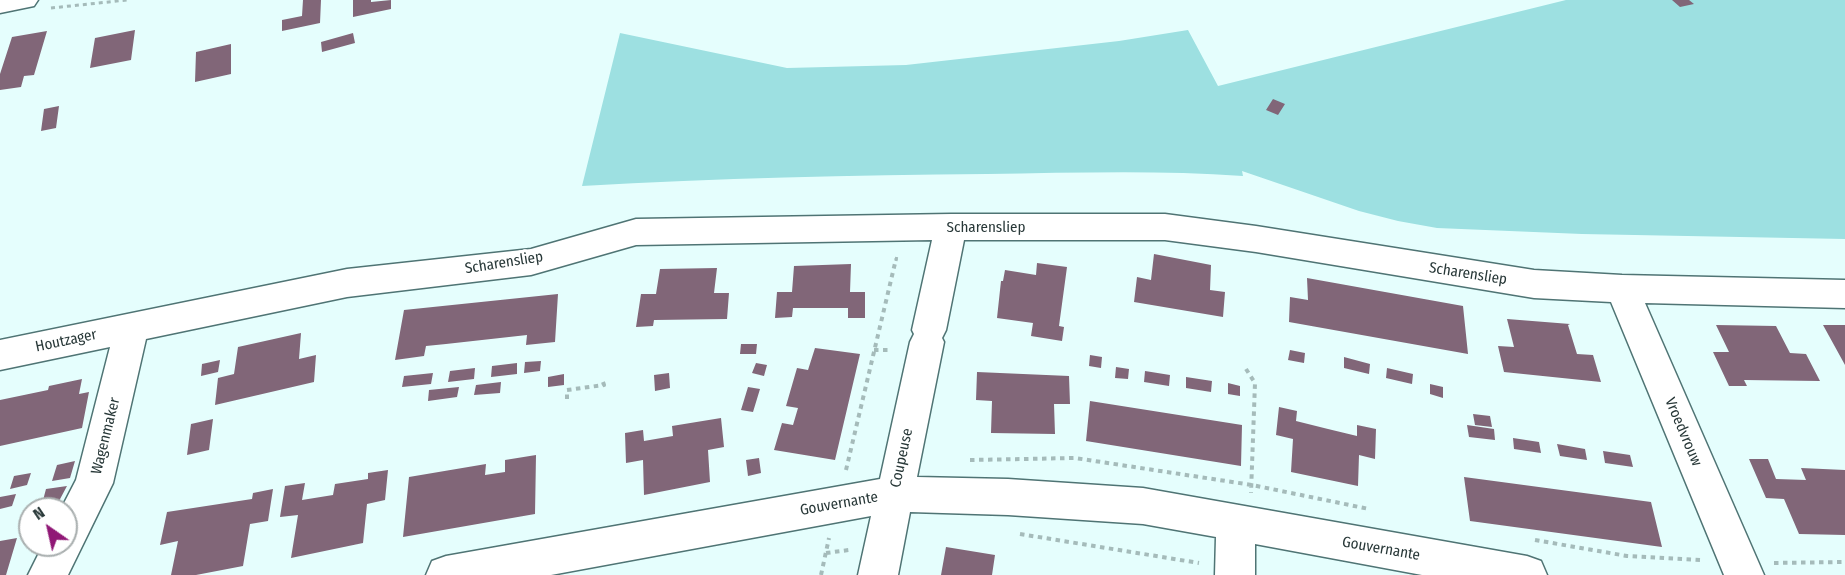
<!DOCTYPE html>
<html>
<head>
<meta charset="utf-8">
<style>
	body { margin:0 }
	#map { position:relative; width:1845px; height:575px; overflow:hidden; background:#e5fefd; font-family:"Fira Sans Condensed",sans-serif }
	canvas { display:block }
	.north { position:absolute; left:18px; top:497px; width:60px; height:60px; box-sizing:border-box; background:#fff; border:2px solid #a9afaf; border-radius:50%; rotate:326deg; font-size:16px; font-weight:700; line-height:24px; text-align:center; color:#283838 }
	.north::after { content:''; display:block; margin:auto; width:21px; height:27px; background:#901876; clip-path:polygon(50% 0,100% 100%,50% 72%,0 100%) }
</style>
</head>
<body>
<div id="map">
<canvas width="1845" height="575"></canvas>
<div class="north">N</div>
</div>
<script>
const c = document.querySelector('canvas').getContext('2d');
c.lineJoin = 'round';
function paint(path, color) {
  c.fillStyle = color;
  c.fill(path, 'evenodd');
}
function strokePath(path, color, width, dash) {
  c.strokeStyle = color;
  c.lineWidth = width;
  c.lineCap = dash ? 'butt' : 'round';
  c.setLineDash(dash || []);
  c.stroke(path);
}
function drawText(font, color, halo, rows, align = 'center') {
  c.font = font + ' "Fira Sans Condensed",sans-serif';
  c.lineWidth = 6;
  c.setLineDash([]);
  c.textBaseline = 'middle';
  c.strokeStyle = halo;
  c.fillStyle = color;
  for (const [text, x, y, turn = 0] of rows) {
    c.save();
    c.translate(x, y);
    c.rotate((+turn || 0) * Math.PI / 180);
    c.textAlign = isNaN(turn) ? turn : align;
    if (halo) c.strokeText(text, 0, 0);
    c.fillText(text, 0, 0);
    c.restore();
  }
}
const green = new Path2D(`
	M1566,0H1845V239L1582,234L1437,228L1398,221L1359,211L1242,171L1243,176C1158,170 1072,173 987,174C852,175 717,178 582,186L620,33L787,68L906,65L1119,41L1188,30L1218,86Z`);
const building = new Path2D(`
	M303,0H321L320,23L282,31V20L302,16Z
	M353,0H371V2L391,0V9L353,17Z
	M1672,0H1689L1694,4L1680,7Z
	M135,30L131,60L90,68L95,38Z
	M47,31L34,75L24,76L21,87L0,90V74L12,37Z
	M353,33L355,43L322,52L321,42Z
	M231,44V74L195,82L196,52Z
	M1273,99L1285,104L1278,115L1266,110Z
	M59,106L56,128L41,131L44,109Z
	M1154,254L1211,265L1210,290L1225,292L1223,317L1134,302L1137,277L1151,280Z
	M1037,263L1067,267L1059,326L1064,327L1062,341L1031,336L1033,323L997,318L1001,281H1003L1005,270L1036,275Z
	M851,264L850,292H865V318H848V308H793L792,317L775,318L777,292H792L794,266Z
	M717,268L714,293H729L727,319L654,320L653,326L636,327L641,294H656L660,269Z
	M1307,278L1463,306L1468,354L1289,322L1290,297L1308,300Z
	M558,294L555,342L526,345L527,335L446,344L426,346L424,356L395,360L404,310Z
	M1507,319L1570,324L1568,325L1577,354L1593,355L1601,382L1504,372L1498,346L1514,347Z
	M1716,325L1776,326L1790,353L1806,354L1820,381L1744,380L1747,386H1729L1713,352H1729Z
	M1823,325H1845V365Z
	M301,333L299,359L316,355L314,382L215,405L218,378L234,374L238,347Z
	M741,344H757L756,354H740Z
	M815,348L860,354L835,460L774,450L782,423L793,425L798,408L786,406L797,368L808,370Z
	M1290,350L1305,353L1304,363L1288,360Z
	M1090,355L1102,357L1101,368L1089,366Z
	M1344,357L1370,364L1369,374L1344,368Z
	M220,360L218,372L201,376L202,364Z
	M541,361L540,371L524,373L525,362Z
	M517,363V374L491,377L492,366Z
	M756,363L767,365L764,376L752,373Z
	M1116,367L1129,369L1128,379L1115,378Z
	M475,368L474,379L448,382L450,371Z
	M1387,368L1413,374L1412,384L1386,378Z
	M1145,371L1170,375L1169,386L1144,382Z
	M977,372L1069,376L1070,404H1054L1055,434L991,433L992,401L976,400Z
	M433,373L431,384L402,387L404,376Z
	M669,373L670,388L655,391L654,375Z
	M564,374V385L548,387V377Z
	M1186,377L1212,381L1211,392L1186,388Z
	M82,379L79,394L89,392L82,428L0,446V400L48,390L49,386Z
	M501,382L500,393L474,395L476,385Z
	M1228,383L1240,386V396L1228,394Z
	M1430,384L1443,387V398L1430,394Z
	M459,387L457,397L428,401L429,390Z
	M748,387L760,389L753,412L741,410Z
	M1090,401L1242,425L1241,466L1086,441Z
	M1279,407L1297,411L1296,421L1328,429L1357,436V425L1376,429L1375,459L1359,455L1358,486L1291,472L1293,439L1276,435Z
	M1473,414L1490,416L1492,427L1475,425Z
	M721,418L724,447L708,450L710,482L644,495L643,460L626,463L625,433L643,430L644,441L673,436L672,426Z
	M213,419L209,450L187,455L191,424Z
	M1467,425L1494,429L1495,440L1469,437Z
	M1513,438L1539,442L1541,453L1514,449Z
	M1557,444L1585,449L1587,460L1560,456Z
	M1603,451L1630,455L1633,467L1605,463Z
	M536,455L535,514L403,537L409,477L486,464L485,475L505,472V460Z
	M759,458L761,473L748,476L746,460Z
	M1749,459H1768L1776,479L1806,480L1801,468L1845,470V535L1799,534L1784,499L1766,498Z
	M75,461L70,478L52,481L57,465Z
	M388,470L385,500L367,504L363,543L291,558L298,515L280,517L285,486L305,483L302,500L333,495L335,484L368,479V473Z
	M31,473L27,485L10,489L14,476Z
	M1464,477L1651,502L1662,547L1470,521Z
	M67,486L59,501L42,504L46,489Z
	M273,489L268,521L250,524L243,566L196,575H171L178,541L160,545L167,512L252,499L253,493Z
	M16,494L12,506L0,509V497Z
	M17,538L6,575H0V541Z
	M946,547L995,555L992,575H941Z`);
const pathFar1 = new Path2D(`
	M51,8L127,0
	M896,261L897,255`);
const path = new Path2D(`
	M874,350H891
	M1246,369L1255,383L1251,493
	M567,399V390L604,385L603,382
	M970,460L1075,458L1252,485L1369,509
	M846,470L896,259
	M1020,534L1199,563
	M1535,540L1627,556L1700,560
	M826,553L849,550
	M1774,563L1845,562
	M821,575L829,538`);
const minor = new Path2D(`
	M0,0H38L34,6L0,13Z
	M951,214H1165L1256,226L1534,270L1622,275L1845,280V308L1645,303L1764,575H1724L1611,302L1534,298L1256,252L1165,240H964L946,330L942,338L944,342L917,477L1008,479L1143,488L1527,556L1541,561L1547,575H1422L1255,544V575H1215L1216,537L1143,524L1008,515L910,512L898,575H858L871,516L551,575H426L432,561L446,556L880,479L910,342L914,334L912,330L932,240L636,245L531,275L347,297L146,339L113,483L68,575H28L43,545H66V509H61L76,480L110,347L0,370V340L347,269L531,249L636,219Z`);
const streetNames = [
	["Scharensliep",986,228],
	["Scharensliep",504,263,-9],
	["Scharensliep",1468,274,9],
	["Houtzager",66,341,-12],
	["Vroedvrouw",1683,432,67],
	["Wagenmaker",106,436,-76],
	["Coupeuse",902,458,-78],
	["Gouvernante",839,504,-10],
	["Gouvernante",1381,549,10]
];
paint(green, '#9de0e1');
paint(building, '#816678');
strokePath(minor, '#4f7474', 3);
strokePath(pathFar1, '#a5bbba', 3, [4, 4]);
strokePath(path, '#a5bbba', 4, [4.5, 4.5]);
paint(minor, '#fff');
drawText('15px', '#283838', '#fff', streetNames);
</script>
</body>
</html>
